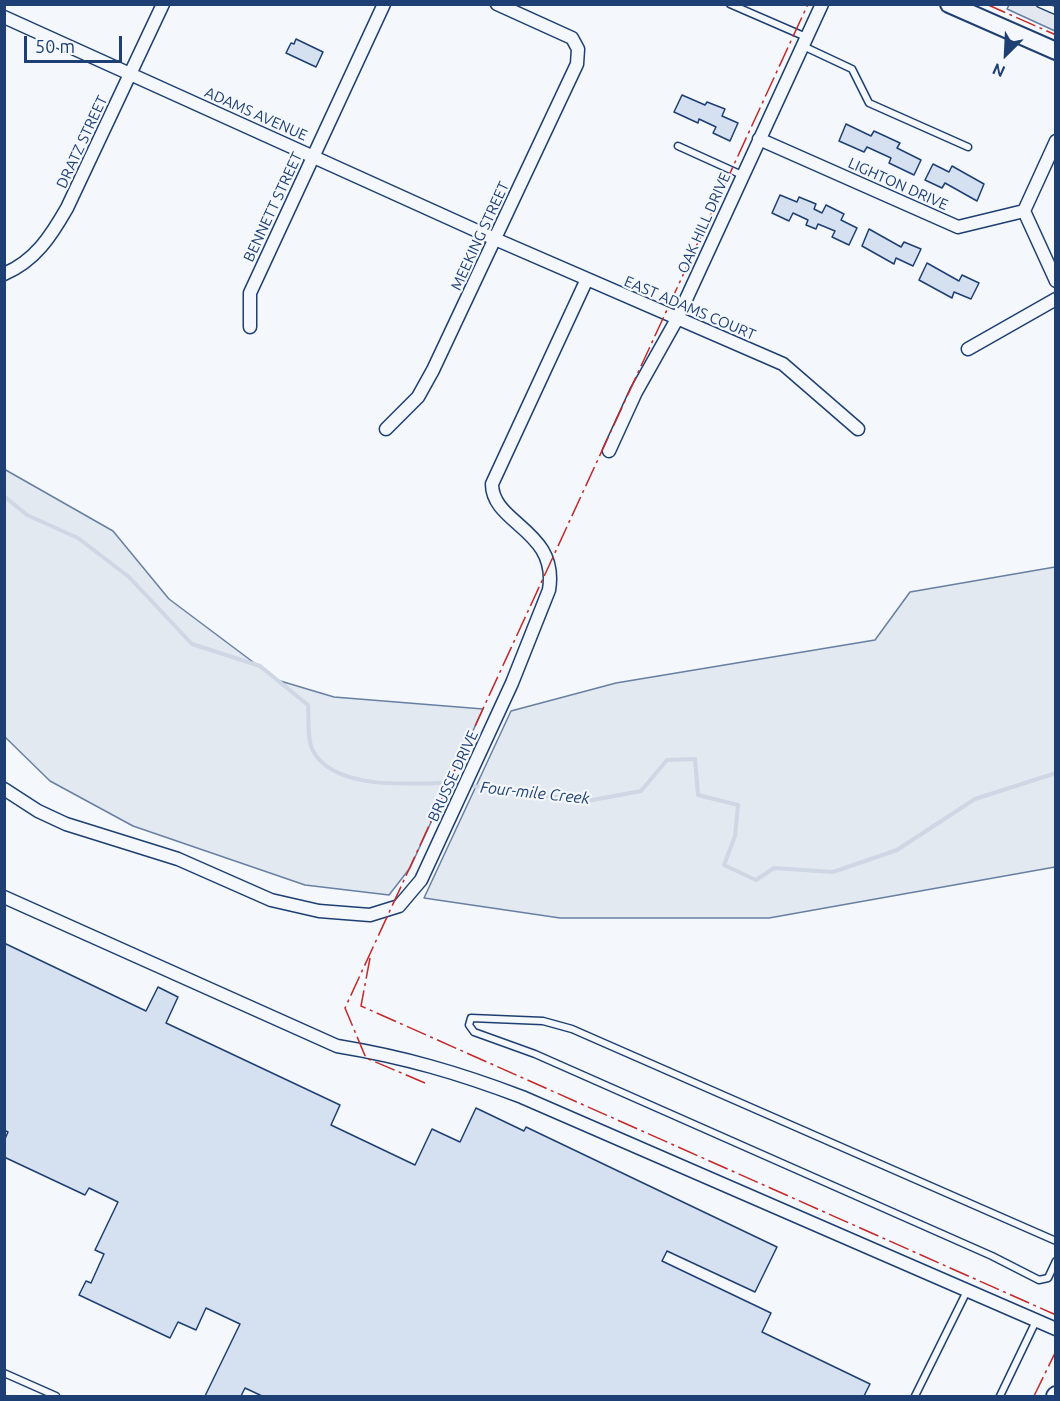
<!DOCTYPE html>
<html>
<head>
<meta charset="utf-8">
<style>
	body { margin:0 }
	#map { position:relative; width:1060px; height:1401px; overflow:hidden; background:#f4f7fb; font-family:Ubuntu,sans-serif }
	canvas { display:block }
	.frame { position:absolute; inset:0; border:6px solid #1d3f73; pointer-events:none }
	.north { position:absolute; left:976px; top:24px; width:60px; height:60px; -webkit-text-stroke:4px #f4f7fb; paint-order:stroke; rotate:204deg; font-size:16px; font-weight:700; line-height:24px; text-align:center; color:#1d3f73 }
	.north::after { content:''; display:block; margin:auto; width:21px; height:27px; background:#1d3f73; clip-path:polygon(50% 0,100% 100%,50% 72%,0 100%) }
	.scale { position:absolute; left:24px; top:36px; width:98px; height:27px; box-sizing:border-box; border:3px solid #1d3f73; border-top:0; padding-left:8px; font-size:18px; line-height:21px; white-space:nowrap; color:#1d3f73; -webkit-text-stroke:4px #f4f7fb; paint-order:stroke }
</style>
</head>
<body>
<div id="map">
<canvas width="1060" height="1401"></canvas>
<div class="frame"></div>
<div class="north">N</div>
<div class="scale">50 m</div>
</div>
<script>
const c = document.querySelector('canvas').getContext('2d');
c.lineJoin = 'round';
function paint(path, color) {
  c.fillStyle = color;
  c.fill(path, 'evenodd');
}
function strokePath(path, color, width, dash) {
  c.strokeStyle = color;
  c.lineWidth = width;
  c.lineCap = dash ? 'butt' : 'round';
  c.setLineDash(dash || []);
  c.stroke(path);
}
function drawText(font, color, halo, rows, align = 'center') {
  c.font = font + ' Ubuntu,sans-serif';
  c.lineWidth = 4.5;
  c.setLineDash([]);
  c.textBaseline = 'middle';
  c.strokeStyle = halo;
  c.fillStyle = color;
  for (const [text, x, y, turn = 0] of rows) {
    c.save();
    c.translate(x, y);
    c.rotate((+turn || 0) * Math.PI / 180);
    c.textAlign = isNaN(turn) ? turn : align;
    if (halo) c.strokeText(text, 0, 0);
    c.fillText(text, 0, 0);
    c.restore();
  }
}
const green = new Path2D(`
	M4,469L113,531L169,599L277,680L334,697L483,709L410,868L389,895L305,885L133,826L50,781L5,737Z
	M1055,567V867L769,918H560L424,898L511,711L616,683L875,640L910,592Z`);
const parking = new Path2D(`
	M1009,5H1055V31L1007,9Z`);
const stream = new Path2D(`
	M4,496L27,515L78,538L129,577L192,644L260,666L308,705C309,718 307,741 313,751C336,793 420,783 461,782
	M472,786L587,801L641,791L667,760L695,759L698,795L738,805L735,836L724,865L756,880L774,868L833,872L897,850L975,799L1056,773`);
const building = new Path2D(`
	M296,39L323,52L316,67L286,53L291,43L294,44Z
	M682,95L705,105L707,102L725,109L722,116L738,123L730,141L713,133L716,127L699,119L698,123L674,112Z
	M846,124L871,136L874,131L900,143L897,148L921,160L914,175L889,163L891,158L867,147L864,152L839,141Z
	M933,164L949,172L952,166L984,184L977,201L945,183L942,188L925,180Z
	M780,195L797,202L799,197L816,204L814,209L822,213L826,205L844,214L841,220L857,228L849,245L832,237L835,231L818,224L816,229L806,225L808,220L793,213L789,221L772,213Z
	M869,229L901,247L904,242L921,249L913,266L896,258L894,264L862,246Z
	M927,263L959,281L962,275L979,283L971,299L954,292L952,298L919,280Z
	M4,943L146,1011L158,987L178,997L166,1023L340,1105L331,1125L415,1165L432,1129L460,1142L476,1108L524,1131L526,1127L777,1247L755,1292L667,1251L662,1261L771,1313L762,1332L870,1384L864,1396H262L245,1388L241,1396H205L240,1324L206,1308L196,1330L178,1322L170,1338L79,1295L86,1281L91,1283L104,1254L95,1250L118,1202L89,1188L85,1195L4,1157V1141L8,1132L4,1130Z`);
const lane = new Path2D(`
	M730,4L806,37
	M1040,4L1056,11
	M803,46L852,69L869,103L968,147
	M678,146L742,175
	M1056,1241L572,1029L543,1021L471,1018L469,1025L474,1032L535,1054L992,1256L1039,1280L1048,1278L1056,1261
	M4,1373L56,1396
	M915,1396L967,1291
	M1000,1396L1036,1321`);
const street = new Path2D(`
	M4,17L495,239L783,364L858,429
	M759,139L958,227L1024,211L1056,141
	M1024,211L1056,281
	M4,274C35,261 51,236 67,208L163,4
	M250,327V293L384,4
	M968,349L1056,299
	M386,429L418,397L433,370L577,64L578,49L572,38L497,4
	M609,451L636,392L677,319L822,4
	M4,789L38,811L66,824L178,859L271,900L319,911L370,915L399,906L421,880L512,683L549,590C559,530 492,524 492,484L587,279
	M4,897L337,1046C404,1057 459,1073 522,1097L1056,1329`);
const secondary = new Path2D(`
	M949,4L1056,51
	M1055,1396L1056,1395`);
const power = new Path2D(`
	M986,4L1056,35
	M370,958L361,1006L1056,1315
	M425,1083L366,1058L345,1008L808,4
	M1034,1396L1056,1351`);
const streetNames = [
	["ADAMS AVENUE",256,114,24],
	["DRATZ STREET",82,142,-65],
	["LIGHTON DRIVE",898,184,24],
	["BENNETT STREET",273,207,-65],
	["OAK HILL DRIVE",704,223,-66],
	["MEEKING STREET",480,236,-65],
	["EAST ADAMS COURT",690,308,23],
	["BRUSSE DRIVE",453,776,-65]
];
const waterNames = [
	["Four-mile Creek",535,793,6]
];
paint(green, '#e3e9f0');
strokePath(green, '#687fa3', 1.5);
paint(parking, '#e3e8f0');
strokePath(parking, '#687fa3', 1.5);
strokePath(stream, '#cfd7e4', 4);
paint(building, '#d5e0f0');
strokePath(building, '#1d3f73', 1.5);
strokePath(lane, '#1d3f73', 9);
strokePath(street, '#1d3f73', 15);
strokePath(secondary, '#1d3f73', 20);
strokePath(lane, '#f4f7fb', 6);
strokePath(street, '#f4f7fb', 12);
strokePath(secondary, '#f4f7fb', 16);
strokePath(power, '#c62828', 1.5, [21, 4.5, 3, 4.5]);
drawText('15px', '#1d3f73', '#f4f7fb', streetNames);
drawText('italic 16px', '#1d3f73', '#f4f7fb', waterNames);
</script>
</body>
</html>
